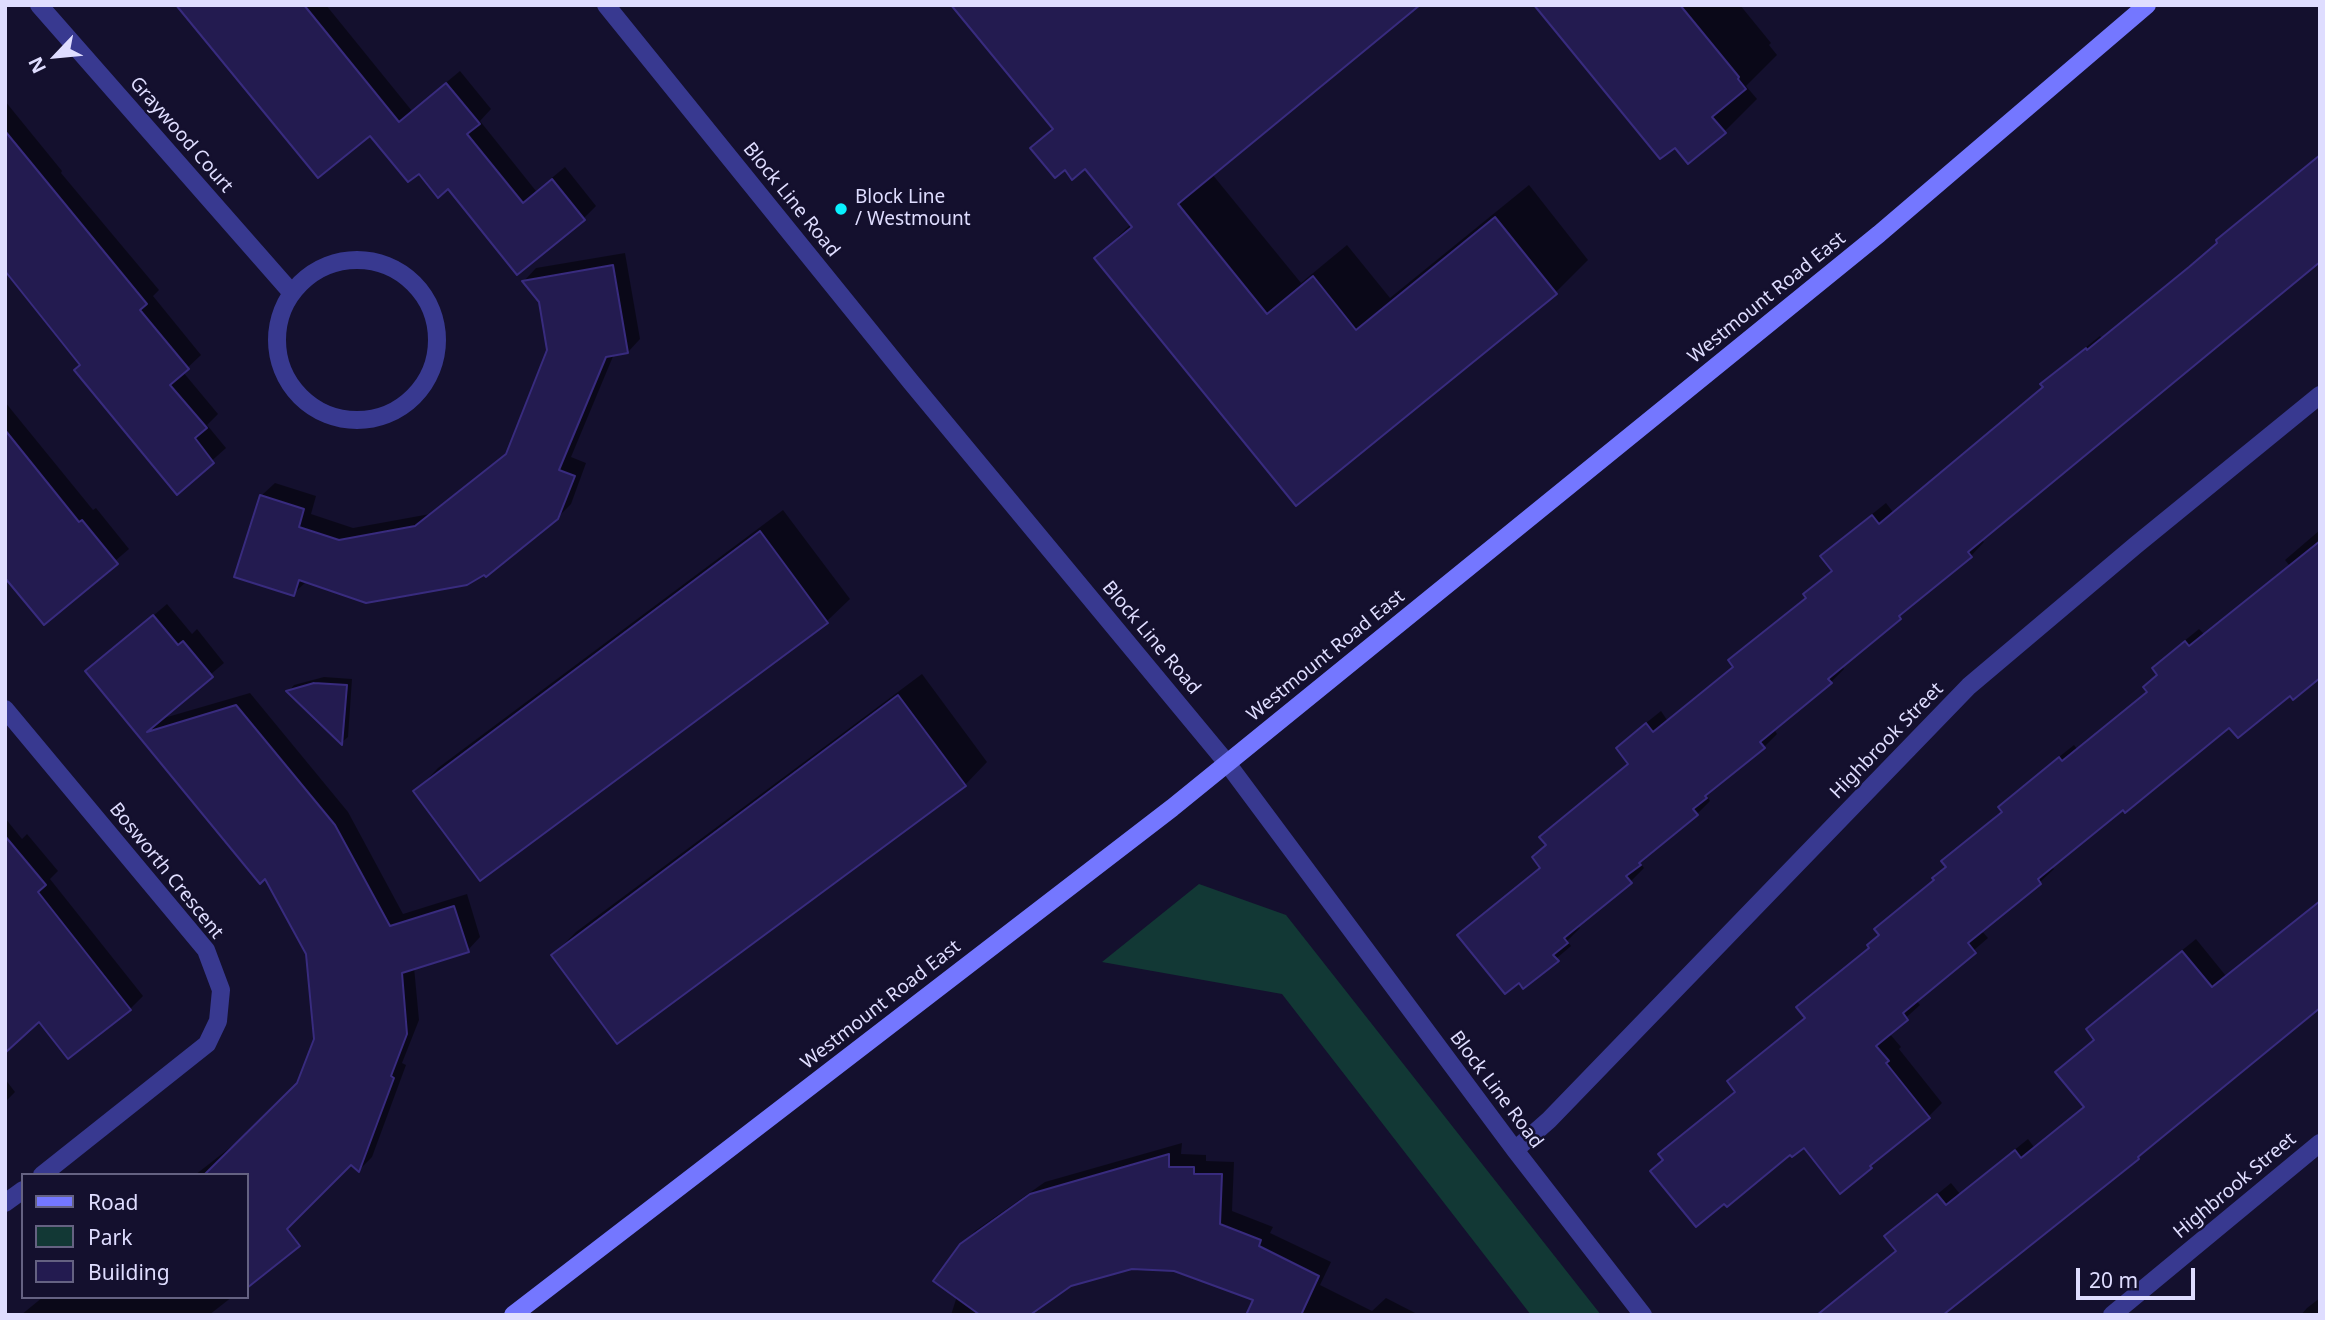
<!DOCTYPE html>
<style>
body{margin:0}
#map{position:relative;width:2325px;height:1320px;overflow:hidden;background:#14102e;font-family:"Noto Sans",sans-serif}
canvas{display:block}
.frame{position:absolute;inset:0;border:7px solid #dfddff;pointer-events:none}
.legend{position:absolute;left:21px;top:1173px;width:228px;height:126px;box-sizing:border-box;background:#14102e;border:2px solid #656282;margin:0;padding:9px 12px;list-style:none;font-size:21px;color:#dfddff}
.legend li{display:flex;align-items:center;gap:14px;height:35px}
.legend b{width:35px;border:2px solid #656282}
.north{position:absolute;left:21px;top:21px;width:70px;height:70px;-webkit-text-stroke:5px #14102e;paint-order:stroke;rotate:244deg;font-size:19px;font-weight:700;line-height:28px;text-align:center;color:#dfddff}
.north::after{content:'';display:block;margin:auto;width:24px;height:32px;background:#dfddff;clip-path:polygon(50% 0,100% 100%,50% 72%,0 100%)}
.scale{position:absolute;left:2076px;top:1268px;width:119px;height:32px;box-sizing:border-box;border:4px solid #dfddff;border-top:0;padding-left:9px;font-size:21px;line-height:24px;white-space:nowrap;color:#dfddff;-webkit-text-stroke:5px #14102e;paint-order:stroke}
</style>
<div id="map">
<canvas width="2325" height="1320"></canvas>
<div class="frame"></div>
<ul class="legend">
<li><b style="height:9px;background:#7477ff"></b>Road</li>
<li><b style="height:19px;background:#123835"></b>Park</li>
<li><b style="height:19px;background:#231b50"></b>Building</li>
</ul>
<div class="north">N</div>
<div class="scale">20 m</div>
</div>
<script>
const g = document.querySelector('canvas').getContext('2d');
g.lineJoin = 'round';
function fillPath(path, color) { g.fillStyle = color; g.fill(path, 'evenodd'); }
const poly = rows => new Path2D(rows.map(r => 'M' + r).join(''));
function stroke(path, color, width, dash) { g.strokeStyle = color; g.lineWidth = width; g.lineCap = dash ? 'butt' : 'round'; g.setLineDash(dash || []); g.stroke(path); }
function drawText(font, color, halo, rows, align = 'center') {
  g.font = font + ' "Noto Sans",sans-serif'; g.lineWidth = 5; g.setLineDash([]); g.textBaseline = 'middle'; g.strokeStyle = halo; g.fillStyle = color; for (const [text, x, y, turn = 0] of rows) {
    g.save(); g.translate(x, y); g.rotate((+turn || 0) * Math.PI / 180); g.textAlign = isNaN(turn) ? turn : align; if (halo) g.strokeText(text, 0, 0); g.fillText(text, 0, 0); g.restore();
  }
}
fillPath(poly([
 [1199,884,1286,915,1601,1315,1531,1315,1282,994,1102,962]
]), '#123835');
fillPath(poly([
 [179,5,326,5,412,111,460,71,491,109,480,121,536,191,565,167,596,206,584,218,448,187,419,171,370,133],
 [1536,5,1740,5,1771,43,1769,45,1777,55,1746,86,1757,99,1724,132],
 [5,101,62,171,61,173,159,290,153,296,201,355,183,372,218,414,207,425,226,448,177,492,82,364,5,267],
 [1053,127,1212,174,1301,283,1347,245,1390,298,1529,185,1588,260,1556,292,1296,504,1096,258,1132,223,1086,166,1065,167,1032,148],
 [2320,155,2320,260,1981,539,1984,542,1971,556,1842,665,1844,669,1831,682,1774,729,1777,734,1764,747,1719,783,1707,796,1710,801,1697,814,1640,863,1644,868,1631,881,1577,924,1580,928,1567,941,1571,946,1523,987,1473,922,1542,867,1547,844,1541,837,1629,763,1631,735,1661,711,1667,720,1734,665,1730,660,1744,647,1807,596,1805,594,1833,569,1822,557,1836,543,1886,503,1893,512,2044,386,2043,384,2056,371,2100,336,2102,338,2205,254,2231,227],
 [625,253,640,339,628,352,614,354,571,457,586,463,571,504,557,518,307,581,293,594,236,576,262,495,275,483,316,496,311,514,353,528,430,514,509,451,549,351,541,301,524,281,536,268],
 [5,402,93,510,96,508,129,549,44,622,5,574],
 [783,510,850,599,827,621,481,878,416,791,438,768],
 [2320,530,2320,641,2229,725,2051,866,2054,869,2040,882,1981,930,1988,938,1916,1000,1920,1005,1889,1033,1901,1047,1899,1049,1942,1103,1929,1116,1884,1153,1871,1167,1804,1146,1664,1159,1660,1154,1674,1141,1736,1091,1729,1082,1806,1017,1798,1007,1870,947,1881,934,1876,929,1935,879,1947,866,1943,861,2003,810,2000,807,2014,793,2074,745,2077,749,2148,691,2145,687,2158,674,2154,668,2167,655,2199,629,2204,634,2289,565,2285,560],
 [167,604,192,634,197,629,224,663,157,720,250,693,348,812,403,914,467,894,480,937,468,950,414,967,419,1020,402,1063,406,1065,372,1157,359,1170,351,1162,247,1246,247,1175,195,1175,250,1132,298,1084,315,1039,308,953,266,876,87,672],
 [922,674,987,762,965,785,815,897,553,955,576,932],
 [324,677,352,679,348,737,342,742,289,691,294,685],
 [5,818,22,839,27,834,58,871,50,879,143,996,130,1009,68,1057,39,1020,5,1051],
 [2320,900,2320,1005,2138,1158,1941,1315,1817,1315,1897,1249,1886,1236,1951,1183,1960,1194,2028,1139,2034,1147,2085,1106,2057,1072,2096,1038,2088,1029,2101,1016,2196,939,2226,976],
 [5,1079,15,1092,5,1102],
 [1182,1143,1181,1154,1206,1155,1206,1161,1234,1162,1232,1211,1273,1227,1270,1233,1331,1262,1320,1285,1372,1311,1386,1298,1419,1315,1269,1315,1255,1299,1174,1269,1132,1267,1071,1285,1038,1307,1032,1315,951,1315,957,1296,962,1245,975,1231,1045,1182],
 [43,1297,232,1297,209,1315,21,1315],
 [2320,1298,2320,1315,2301,1315,2307,1308]
]), '#0007');
const building = poly([
 [176,5,304,5,399,122,446,83,480,124,467,134,523,203,552,179,585,220,517,275,448,189,438,198,419,174,408,182,370,136,318,178,176,5],
 [951,5,1420,5,1178,204,1267,314,1313,276,1356,330,1495,217,1557,294,1296,506,1094,258,1132,227,1085,169,1072,180,1065,170,1055,178,1030,148,1053,129,951,5],
 [1534,5,1680,5,1739,77,1738,79,1746,89,1712,117,1726,133,1688,164,1675,148,1660,159,1534,5],
 [5,131,147,304,140,310,189,369,170,385,207,428,195,438,214,463,177,495,74,370,80,365,5,271,5,131],
 [2320,155,2320,262,1968,552,1972,557,1899,616,1901,619,1828,679,1832,683,1760,742,1765,748,1705,796,1707,798,1693,809,1698,815,1639,863,1641,865,1626,876,1632,883,1564,938,1568,943,1553,955,1559,961,1523,989,1519,983,1505,994,1457,935,1540,868,1532,857,1546,845,1539,837,1628,764,1616,748,1646,723,1653,732,1733,667,1728,660,1806,598,1803,594,1832,571,1820,556,1872,515,1879,524,2043,387,2040,384,2086,348,2087,350,2189,267,2217,243,2216,240,2320,155],
 [613,265,628,353,606,357,559,470,575,476,558,519,486,577,484,575,467,585,366,603,299,580,294,596,234,577,260,495,304,509,299,527,339,540,415,526,506,454,547,350,539,302,522,281,613,265],
 [5,430,79,522,82,520,118,564,44,625,5,578,5,430],
 [760,531,828,623,480,881,413,791,760,531],
 [2320,541,2320,678,2293,700,2290,696,2238,738,2229,728,2125,813,2123,810,2038,879,2041,884,1968,943,1976,953,1903,1013,1908,1020,1876,1046,1889,1061,1886,1063,1930,1118,1870,1166,1872,1168,1840,1194,1804,1148,1792,1157,1790,1155,1727,1207,1724,1204,1696,1227,1650,1171,1663,1160,1658,1154,1735,1092,1727,1081,1805,1018,1796,1007,1869,948,1867,945,1879,935,1874,929,1934,880,1932,878,1946,867,1941,861,2002,812,1998,807,2059,757,2062,761,2147,692,2143,687,2157,675,2152,668,2185,641,2189,646,2320,541],
 [153,615,178,645,183,641,213,677,147,732,236,705,335,825,390,926,454,906,469,952,402,973,407,1034,391,1076,394,1078,359,1172,351,1165,287,1229,300,1246,247,1288,247,1175,204,1175,297,1083,314,1039,306,954,265,879,260,884,85,671,153,615],
 [314,683,347,685,342,745,286,691,314,683],
 [898,695,966,786,617,1044,551,955,898,695],
 [5,836,46,885,38,892,131,1010,68,1059,39,1022,5,1053,5,836],
 [2320,901,2320,1008,2138,1157,2139,1159,1943,1315,1817,1315,1896,1251,1884,1236,1937,1194,1946,1205,2015,1150,2021,1158,2084,1107,2055,1072,2094,1040,2086,1029,2182,951,2212,987,2320,901],
 [1169,1154,1169,1167,1194,1167,1194,1174,1222,1174,1220,1224,1261,1240,1259,1246,1319,1276,1301,1315,1246,1315,1253,1300,1174,1271,1132,1269,1071,1286,1030,1315,980,1315,933,1281,960,1244,1030,1194,1169,1154]
]);
fillPath(building, '#231b50');
stroke(building, '#382b7e', 2);
stroke(poly([
 [39,5,291,292],
 '277 340a80 80 0 1 1 160 0a80 80 0 1 1-160 0Z',
 [5,709,206,950,221,990,218,1021,207,1044,42,1175],
 [1227,763,1515,1150,1643,1315],
 [1515,1150,1549,1120,1969,686,2136,545,2320,395],
 [5,1203,23,1190],
 [2112,1315,2320,1143]
]), '#383990', 18);
stroke(poly([
 [606,5,911,382,1227,763]
]), '#383990', 18);
stroke(poly([
 [513,1315,1172,808,1879,234,2147,5]
]), '#7477ff', 18);
for (const [x, y, r, color] of [
 [841,209,7,"#09f1ff"]
]) { const dot = new Path2D(); dot.arc(x, y, r, 0, 2 * Math.PI); g.fillStyle = color; g.fill(dot); stroke(dot, '#14102e', 2.5); }
drawText('19px', '#dfddff', '#14102e', [
 ["Graywood Court",181,135,49],
 ["Block Line Road",791,200,51],
 ["Westmount Road East",1767,298,-39],
 ["Block Line Road",1151,638,50],
 ["Westmount Road East",1326,656,-39],
 ["Highbrook Street",1887,741,-46],
 ["Bosworth Crescent",166,871,51],
 ["Westmount Road East",881,1005,-38],
 ["Block Line Road",1496,1090,53],
 ["Highbrook Street",2235,1186,-40]
]);
drawText('19px', '#dfddff', '#14102e', [
 ["Block Line",855,198],
 ["/ Westmount",855,220]
], 'left');
</script>
